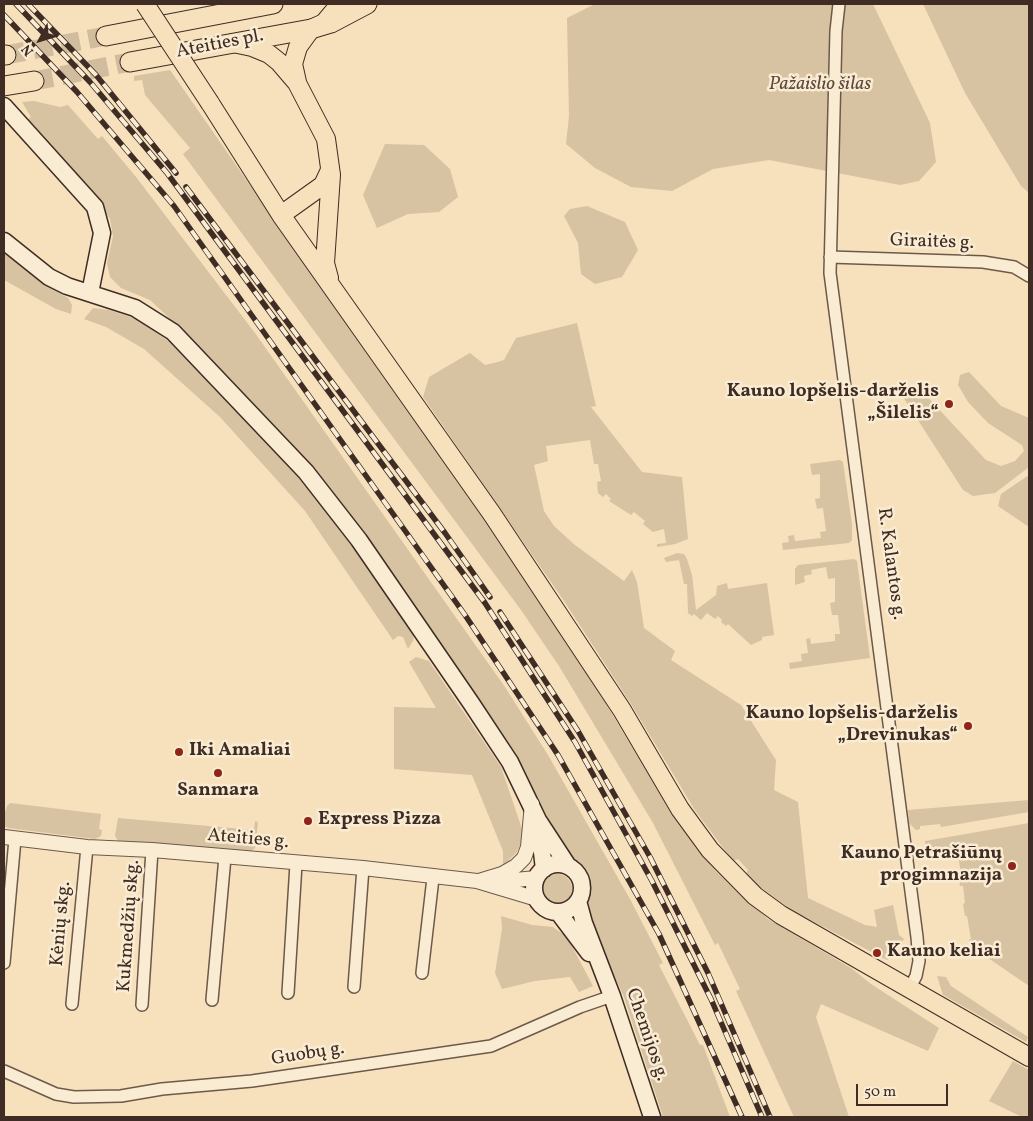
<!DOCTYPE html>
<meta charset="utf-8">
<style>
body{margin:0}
#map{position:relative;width:1033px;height:1121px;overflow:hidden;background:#f6e1bc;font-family:Vollkorn,serif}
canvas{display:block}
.frame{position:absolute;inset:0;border:5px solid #3f2c24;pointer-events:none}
.north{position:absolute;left:15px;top:15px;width:50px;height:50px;-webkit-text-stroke:4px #f9ecd3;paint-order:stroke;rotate:231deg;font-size:14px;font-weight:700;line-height:20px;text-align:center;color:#3f2c24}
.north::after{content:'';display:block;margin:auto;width:18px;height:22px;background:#3f2c24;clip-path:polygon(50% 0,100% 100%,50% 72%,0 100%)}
.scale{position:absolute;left:856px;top:1084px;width:92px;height:22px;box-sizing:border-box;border:2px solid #3f2c24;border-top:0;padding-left:6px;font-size:15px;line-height:18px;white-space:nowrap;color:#3f2c24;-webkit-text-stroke:4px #f9ecd3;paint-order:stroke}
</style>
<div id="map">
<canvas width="1033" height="1121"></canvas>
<div class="frame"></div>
<div class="north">N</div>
<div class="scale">50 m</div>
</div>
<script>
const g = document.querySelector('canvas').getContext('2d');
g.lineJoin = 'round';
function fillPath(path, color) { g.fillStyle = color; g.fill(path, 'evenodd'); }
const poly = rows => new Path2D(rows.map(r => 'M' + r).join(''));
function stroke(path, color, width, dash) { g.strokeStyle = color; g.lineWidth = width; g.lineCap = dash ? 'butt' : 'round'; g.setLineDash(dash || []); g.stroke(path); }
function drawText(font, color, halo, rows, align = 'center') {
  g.font = font + ' Vollkorn,serif'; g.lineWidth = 5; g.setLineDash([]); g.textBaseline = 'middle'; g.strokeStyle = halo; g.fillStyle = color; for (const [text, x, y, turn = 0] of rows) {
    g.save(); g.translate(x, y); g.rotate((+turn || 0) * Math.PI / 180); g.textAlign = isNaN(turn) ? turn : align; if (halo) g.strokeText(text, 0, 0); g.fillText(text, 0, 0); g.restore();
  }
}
fillPath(poly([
 [595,4,873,4,930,123,936,162,919,181,900,185,769,160,713,169,672,191,631,187,595,168,566,144,569,116,567,18],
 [923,4,1029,4,1029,193,1021,186,965,93],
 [170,70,391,388,485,517,597,689,677,822,716,871,768,919,851,968,871,984,939,1028,928,1051,821,1004,816,1017,849,1117,794,1117,736,991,740,989,718,943,715,945,653,823,559,666,521,610,183,154,190,148,145,95,142,80,134,81,134,76],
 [34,101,60,107,68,105,98,139,102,136,136,177,255,333,505,687,548,755,630,899,663,963,659,965,700,1045,703,1045,730,1117,663,1117,624,997,587,915,587,902,591,889,586,871,566,852,514,753,343,506,314,472,166,315,150,300,121,288,110,277,107,263,113,236,110,219,89,187,28,119,31,117,22,102],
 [385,144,424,145,450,169,458,197,439,212,408,214,377,228,363,195],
 [587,206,625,222,638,250,622,277,595,284,581,274,578,243,564,216,570,209],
 [4,253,50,288,68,298,72,305,71,314,56,309,4,280],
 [93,308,109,310,136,319,171,343,309,489,336,522,414,635,413,641,408,649,403,637,398,636,393,640,305,511,220,417,144,349,106,327,84,319],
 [577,323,596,406,591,407,642,472,682,477,688,539,675,544,657,547,657,544,666,543,664,529,653,532,643,524,645,521,634,512,631,515,609,501,611,499,606,494,603,497,598,493,597,482,601,481,598,464,594,464,590,440,546,446,548,461,534,465,544,511,554,526,575,545,624,581,632,570,637,582,644,628,675,651,671,660,741,705,776,760,774,790,798,802,808,898,865,925,877,927,874,910,893,905,899,935,904,939,887,960,793,911,745,876,748,870,738,859,733,861,696,812,631,704,564,601,423,397,429,377,463,357,470,353,485,365,494,363,504,360,516,338],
 [969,372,1001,406,1029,418,1029,467,995,493,973,496,963,490,901,394,915,388,922,391,986,460,1001,466,1015,461,1024,451,1022,445,988,423,968,402,958,385,960,375],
 [840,460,843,462,852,524,852,540,849,543,783,550,782,543,789,542,788,536,794,535,795,541,821,538,820,532,826,531,823,508,817,509,815,499,820,498,820,474,812,475,810,464],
 [1029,475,1029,527,998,506,1001,494],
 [677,553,684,554,687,559,692,575,696,610,716,595,717,586,727,583,728,589,767,583,774,635,762,637,762,640,751,645,728,624,726,626,721,622,722,620,718,616,715,619,707,613,701,620,694,614,692,616,688,613,687,584,684,584,679,560,666,562,664,558],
 [854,559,857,561,870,658,790,669,789,663,802,661,801,654,808,653,806,639,810,638,811,644,835,641,835,634,840,634,838,615,832,615,830,603,835,602,835,578,828,579,826,567,811,570,812,574,804,576,805,582,795,585,795,569,798,565],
 [416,657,429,661,501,767,522,829,522,842,516,853,503,866,503,851,472,775,394,769,394,707,436,708,409,662],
 [1029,800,1029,812,941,827,940,824,920,826,920,829,916,830,909,823,908,810],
 [10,803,101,814,99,829,102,830,101,836,95,839,8,828,4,826,4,815,7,806],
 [118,818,254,830,255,821,258,822,255,848,250,852,119,842,115,836],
 [1029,823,1029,986,972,947,970,943,969,940,971,939,967,916,965,916,963,904,965,903,963,886,960,886,958,874,961,873,958,856,955,857,954,850,927,856,925,841],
 '542 889a15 15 0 1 1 30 0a15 15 0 1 1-30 0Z',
 [501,916,532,925,553,927,567,937,593,986,579,992,570,977,535,981,502,989,495,973,502,929],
 [937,976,946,977,951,986,1028,1037,1026,1042,943,995],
 [1013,1061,1029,1070,1029,1117,1022,1117,989,1101]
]), '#d7c2a2');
stroke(poly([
 [6,55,106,36],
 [34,81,130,62]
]), '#d1bd9e', 19, [19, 9]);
const minor = poly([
 [839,4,836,31,830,273,917,937,919,961,916,976,909,989],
 [830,257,983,262,1014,267,1029,276],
 [4,963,15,839],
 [422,973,433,878],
 [354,987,363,868],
 [288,993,296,864],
 [212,1000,225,857],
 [72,1004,87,847],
 [142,1005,152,850],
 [4,1071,56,1094,74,1097,121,1096,162,1089,252,1081,491,1046,580,1007,612,996]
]);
const tertiary = poly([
 [4,837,87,847,152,850,363,868,477,881,537,899],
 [479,881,502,874,516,866,524,858,528,847,532,804],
 [495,882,536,878]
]);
const secondary = poly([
 [4,106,95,207,102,233,90,293],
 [4,241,49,277,67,286,135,308,173,332,306,472,359,540,471,703,510,762,538,820,568,866],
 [539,827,544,869],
 '534 888a24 24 0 1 1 48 0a24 24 0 1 1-48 0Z',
 [578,901,584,923,612,996,652,1117],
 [558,912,589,953]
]);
const primary = poly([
 [233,43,252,47,269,54,279,62,297,83,326,139,331,175,325,263,329,278],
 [297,82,293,64,298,47,311,29,324,23,340,4],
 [210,103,281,215,492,514,622,710,680,809,710,850,755,896,781,915,1029,1057],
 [281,215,323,185,330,170]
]);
const trunk = poly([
 [106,36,273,4],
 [4,55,6,55],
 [130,62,311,29,331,23,367,4],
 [4,86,34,81]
]);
stroke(minor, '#6d594a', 14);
stroke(tertiary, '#6d594a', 16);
stroke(secondary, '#3f2c24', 19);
stroke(primary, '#3f2c24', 20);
stroke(trunk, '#3f2c24', 21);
stroke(minor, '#f9ecd3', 11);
stroke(tertiary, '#f9ecd3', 14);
stroke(secondary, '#f9ecd3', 16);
stroke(primary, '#f6e1bc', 18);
stroke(trunk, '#f6e1bc', 19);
const rail = poly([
 [16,4,90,82,167,173,485,603,575,742,652,881,711,999,762,1117],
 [28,4,96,75,176,173],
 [4,15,77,92,174,206,465,615,558,755,659,934,742,1117],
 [186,187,445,533,490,597],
 [500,612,578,731,650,857,708,973,770,1117]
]);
stroke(rail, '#3f2c24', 5.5);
stroke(rail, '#f9ecd3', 4, [11]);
const primaryBridge = poly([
 [145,4,210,103]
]);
stroke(primaryBridge, '#3f2c24', 20, []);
stroke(primaryBridge, '#f6e1bc', 18);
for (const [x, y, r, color] of [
 [949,404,5,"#8f2418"],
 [968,726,5,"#8f2418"],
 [179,752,5,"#8f2418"],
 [218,773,5,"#8f2418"],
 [308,821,5,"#8f2418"],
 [1012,866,5,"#8f2418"],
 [877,953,5,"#8f2418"]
]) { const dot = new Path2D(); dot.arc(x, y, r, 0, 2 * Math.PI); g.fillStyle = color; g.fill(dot); stroke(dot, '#f9ecd3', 2); }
drawText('19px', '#3f2c24', '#f9ecd3', [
 ["Ateities pl.",220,45,-11],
 ["Giraitės g.",932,243,2],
 ["R. Kalantos g.",890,564,82],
 ["Ateities g.",248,840,5],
 ["Kėnių skg.",62,924,-85],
 ["Kukmedžių skg.",130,926,-86],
 ["Chemijos g.",646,1035,71],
 ["Guobų g.",308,1055,-9]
]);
drawText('italic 19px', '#5d4a3d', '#f9ecd3', [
 ["Pažaislio šilas",820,86]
]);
drawText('bold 19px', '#3f2c24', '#f9ecd3', [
 ["Kauno lopšelis-darželis",939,393],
 ["„Šilelis“",939,415],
 ["Kauno lopšelis-darželis",958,715],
 ["„Drevinukas“",958,737],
 ["Iki Amaliai",189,752,"left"],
 ["Sanmara",218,792,"center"],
 ["Express Pizza",318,821,"left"],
 ["Kauno Petrašiūnų",1002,855],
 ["progimnazija",1002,877],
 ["Kauno keliai",887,953,"left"]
], 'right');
</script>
